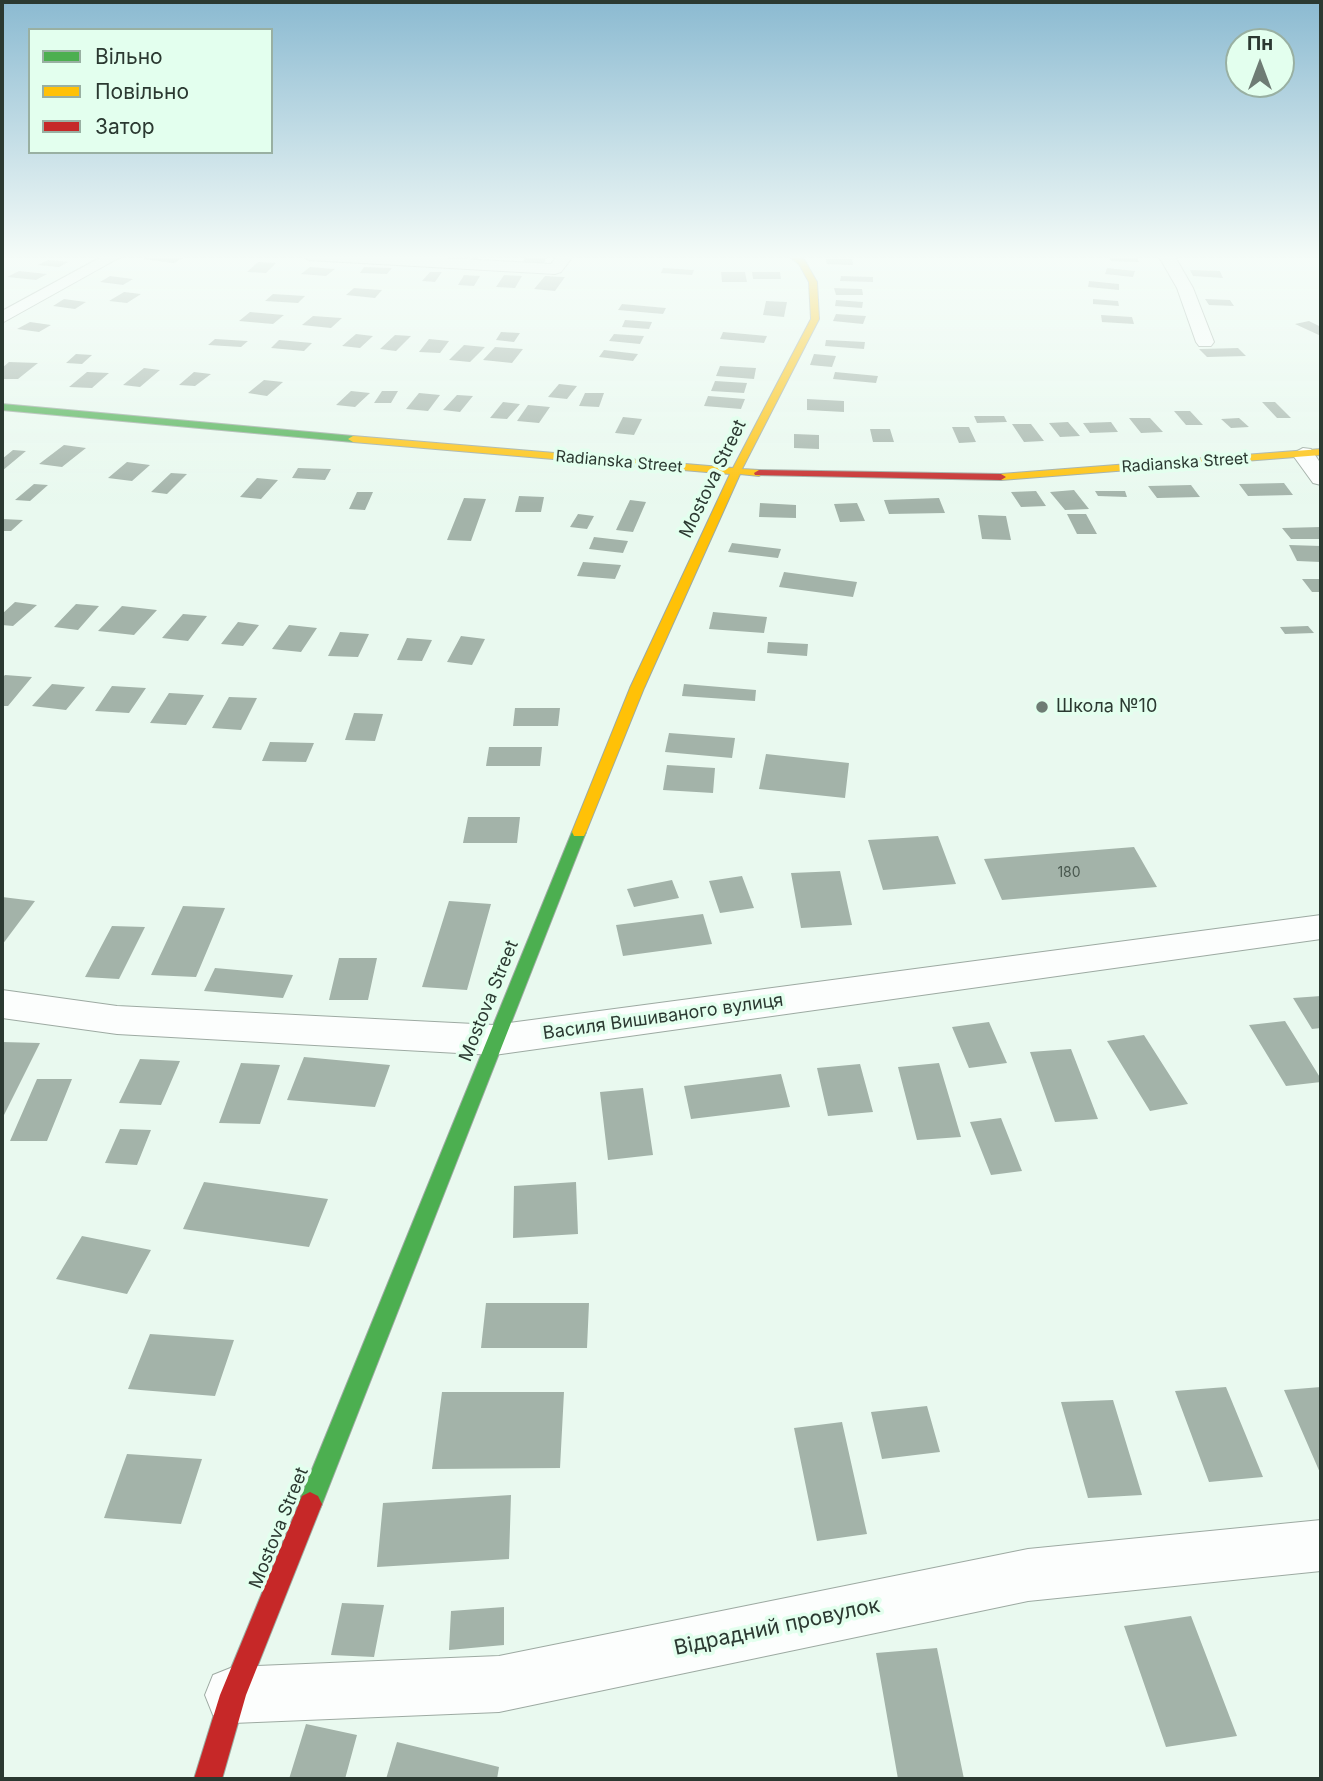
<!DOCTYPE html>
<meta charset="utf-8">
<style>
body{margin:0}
#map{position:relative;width:1323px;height:1781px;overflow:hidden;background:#e9f9ef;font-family:Inter,sans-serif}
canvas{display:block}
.frame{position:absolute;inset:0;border:4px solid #2b3931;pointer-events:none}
.legend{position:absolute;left:28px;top:28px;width:245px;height:126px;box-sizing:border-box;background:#e3ffee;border:2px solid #99b0a2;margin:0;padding:9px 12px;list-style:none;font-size:21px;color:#2b3931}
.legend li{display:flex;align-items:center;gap:14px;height:35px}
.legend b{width:35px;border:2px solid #99b0a2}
.north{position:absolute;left:1225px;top:28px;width:70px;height:70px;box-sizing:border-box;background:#e3ffee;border:2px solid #99b0a2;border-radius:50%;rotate:0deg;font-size:19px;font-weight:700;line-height:28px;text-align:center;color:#2b3931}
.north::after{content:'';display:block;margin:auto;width:24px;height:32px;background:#6e7c74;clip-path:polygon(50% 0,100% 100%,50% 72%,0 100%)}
</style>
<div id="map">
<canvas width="1323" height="1781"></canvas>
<div class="frame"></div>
<ul class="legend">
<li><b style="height:9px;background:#4caf50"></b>Вільно</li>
<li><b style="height:9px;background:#ffc107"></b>Повільно</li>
<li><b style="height:9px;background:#c62828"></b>Затор</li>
</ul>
<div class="north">Пн</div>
</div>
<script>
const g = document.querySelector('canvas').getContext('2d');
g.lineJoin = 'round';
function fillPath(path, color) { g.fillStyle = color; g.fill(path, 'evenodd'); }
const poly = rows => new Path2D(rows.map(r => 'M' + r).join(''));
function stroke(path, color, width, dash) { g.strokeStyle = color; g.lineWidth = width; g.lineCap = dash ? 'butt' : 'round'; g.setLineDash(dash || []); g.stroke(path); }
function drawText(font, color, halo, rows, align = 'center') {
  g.font = font + ' Inter,sans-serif'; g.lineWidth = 7; g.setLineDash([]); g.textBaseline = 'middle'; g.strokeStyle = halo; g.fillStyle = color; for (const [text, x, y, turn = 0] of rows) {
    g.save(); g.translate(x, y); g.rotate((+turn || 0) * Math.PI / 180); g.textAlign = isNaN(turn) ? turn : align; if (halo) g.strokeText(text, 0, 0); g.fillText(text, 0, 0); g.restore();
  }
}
fillPath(poly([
 [152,255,163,255,184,257,174,263,144,259],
 [527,255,548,255,544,263,523,262],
 [1109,255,1135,255,1139,262,1111,261],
 [826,259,852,259,853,265,827,264],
 [48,260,68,262,59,267,38,265],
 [258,262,276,263,266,273,247,272],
 [310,267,335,269,326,276,301,274],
 [364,267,392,268,387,274,360,273],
 [663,268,694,270,692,275,661,273],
 [1107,268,1135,271,1133,277,1105,274],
 [1190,270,1220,271,1223,278,1193,276],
 [19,271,47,274,36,280,7,277],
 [430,272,442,272,435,282,422,281],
 [721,272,745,272,747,282,722,282],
 [752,272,780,272,781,279,753,279],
 [464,275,480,276,474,286,458,285],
 [504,275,522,276,515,288,496,287],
 [110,276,133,279,123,285,100,282],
 [545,276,565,277,555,291,534,289],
 [841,276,873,277,873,282,840,281],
 [1089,281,1119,284,1119,290,1088,287],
 [354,288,382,290,375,298,346,295],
 [834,288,862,289,863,295,836,295],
 [124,292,141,294,127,303,109,301],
 [273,294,305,296,298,303,265,301],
 [64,299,86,302,75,309,53,306],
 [1093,299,1118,301,1119,306,1093,304],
 [1205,299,1230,300,1234,306,1209,305],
 [836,300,863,302,862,308,835,306],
 [766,301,787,302,784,317,763,315],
 [622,304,666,308,663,314,618,310],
 [250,312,284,315,273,324,239,321],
 [836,314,866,316,863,324,833,321],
 [1101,315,1132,317,1134,324,1102,322],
 [313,316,342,318,331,328,302,325],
 [625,320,652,322,649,329,622,327],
 [1309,321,1321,327,1321,336,1295,324],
 [30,322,51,325,39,332,17,329],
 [501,332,520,333,514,342,496,340],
 [723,332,767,336,764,343,720,339],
 [356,334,373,336,360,348,342,346],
 [614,334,644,336,640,344,609,341],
 [395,335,411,336,396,351,380,349],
 [215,339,248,341,241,347,208,345],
 [429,339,449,341,440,353,419,352],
 [279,340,312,343,304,351,271,348],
 [826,340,865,342,864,349,825,346],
 [464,345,485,347,470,362,449,360],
 [495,347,523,349,512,363,483,360],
 [1238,348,1246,356,1207,357,1199,349],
 [604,350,638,354,633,361,599,357],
 [76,354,92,355,82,364,66,363],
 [814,354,836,356,832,367,810,365],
 [9,362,38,363,18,379,2,379,2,368],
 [720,366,756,368,754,379,716,376],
 [144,368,160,370,140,387,123,385],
 [87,372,109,373,92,388,69,387],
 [194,372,211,374,195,386,179,385],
 [835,372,878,376,876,383,833,379],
 [264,380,283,382,267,396,248,393],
 [715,381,747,383,744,393,711,391],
 [559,384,577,386,567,399,548,397],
 [351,391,370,393,355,407,336,405],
 [382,391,398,391,391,403,374,403],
 [419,393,440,395,428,411,406,409],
 [585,393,604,393,599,407,579,406],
 [457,395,473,396,460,412,443,410],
 [708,396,745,399,741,409,704,406],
 [807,399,844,401,844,412,807,410],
 [503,402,520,404,507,419,490,418],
 [1262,402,1275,402,1291,418,1277,418],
 [528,405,550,407,539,423,517,421],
 [1174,411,1190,411,1203,425,1186,425],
 [974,416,1004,416,1007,422,977,423],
 [623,417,642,419,634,435,615,433],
 [1129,418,1150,418,1163,432,1141,433],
 [1239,418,1249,427,1231,428,1221,419],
 [1068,422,1080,436,1060,437,1049,423],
 [1111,422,1118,432,1090,433,1083,423],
 [1012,424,1031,424,1044,441,1024,442],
 [952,427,969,427,976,442,959,443],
 [870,429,890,429,894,442,873,442],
 [794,434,819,435,819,449,794,448],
 [64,445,86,448,62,467,39,464],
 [13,450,26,451,2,471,2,459],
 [127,462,150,465,132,481,108,478],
 [298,468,331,469,325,480,292,478],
 [171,473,187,474,167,494,151,492],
 [257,478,278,480,261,499,240,497],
 [1284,483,1293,495,1248,496,1239,484],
 [34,484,48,485,30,501,15,500],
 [1191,485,1200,497,1157,498,1148,486],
 [1074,490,1089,509,1065,510,1050,492],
 [1036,491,1046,506,1021,507,1011,492],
 [1095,491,1125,491,1127,497,1098,496],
 [357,492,373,492,365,510,349,509],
 [519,496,544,497,541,512,515,512],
 [464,498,486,499,471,541,447,540],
 [939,498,945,513,889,514,884,500],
 [630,500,646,502,633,532,616,530],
 [760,503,796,505,796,518,759,517],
 [857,503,865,521,840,522,834,504],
 [578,514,594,516,587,529,570,527],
 [1067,514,1086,514,1097,534,1077,534],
 [978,515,1006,516,1011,540,982,539],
 [2,519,23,520,11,531,2,531],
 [1321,527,1321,539,1291,539,1282,528],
 [594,537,628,541,623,553,589,549],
 [732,543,781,549,778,558,728,552],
 [1289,545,1321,546,1321,562,1297,561],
 [583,562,621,565,615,579,577,576],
 [784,572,857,582,853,597,779,587],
 [1302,579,1321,579,1321,592,1312,592],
 [15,602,37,605,13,626,2,625,2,614],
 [76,604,99,606,78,630,54,627],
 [122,606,157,610,134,635,98,631],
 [713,612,767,617,764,633,709,629],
 [183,614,207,616,188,641,162,638],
 [238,622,259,625,243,646,221,644],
 [289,625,317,628,301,652,272,649],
 [1308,626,1314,633,1285,634,1280,627],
 [340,632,369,634,358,657,328,656],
 [461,636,485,639,472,665,447,662],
 [407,638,432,640,422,661,397,660],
 [768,642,808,644,807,656,767,653],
 [5,675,32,677,8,706,2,706,2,678],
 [52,684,85,687,66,710,32,706],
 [684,684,756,690,755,701,682,696],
 [112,686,146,688,129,713,95,711],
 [169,693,204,695,186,725,150,723],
 [229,697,257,698,241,730,212,728],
 [515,708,560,708,558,726,513,726],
 [354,713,383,714,375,741,345,740],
 [669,733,735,738,732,758,665,752],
 [270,742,314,743,306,762,262,761],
 [489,747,542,747,540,766,486,766],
 [766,754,849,763,845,798,759,789],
 [667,765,715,768,713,793,663,790],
 [468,817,520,817,517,843,463,843],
 [938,836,956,884,883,890,868,840],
 [1134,847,1157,887,1002,900,984,859],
 [840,871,852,925,801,928,791,873],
 [742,876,754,908,720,913,709,881],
 [672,880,679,898,634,907,627,889],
 [2,897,35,901,2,945],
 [449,901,491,904,467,990,422,987],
 [183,906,225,908,196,977,151,975],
 [703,914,712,944,623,956,616,925],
 [112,926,145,927,119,979,85,977],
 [339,958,377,958,368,1000,329,1000],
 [215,968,293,975,283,998,204,991],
 [1321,996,1321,1028,1312,1029,1293,998],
 [1285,1021,1321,1079,1321,1082,1286,1086,1249,1025],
 [989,1022,1007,1063,969,1068,952,1027],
 [1144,1035,1188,1104,1150,1111,1107,1041],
 [2,1042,40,1043,2,1119],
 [1071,1049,1098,1119,1055,1122,1030,1052],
 [304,1057,390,1065,375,1107,287,1100],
 [140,1059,180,1061,161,1105,119,1103],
 [241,1063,280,1065,260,1124,219,1123],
 [939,1063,961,1137,917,1140,898,1067],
 [860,1064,873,1112,828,1116,817,1068],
 [781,1074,790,1107,691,1119,684,1086],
 [37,1079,72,1079,47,1141,10,1141],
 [643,1088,653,1155,608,1160,600,1092],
 [1001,1118,1022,1171,991,1175,970,1122],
 [120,1129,151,1130,137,1165,105,1163],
 [204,1182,328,1199,309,1247,183,1229],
 [576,1182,578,1234,513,1238,514,1186],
 [82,1236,151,1250,127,1294,56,1279],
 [486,1303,589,1303,587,1348,481,1348],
 [150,1334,234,1340,215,1396,128,1389],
 [1226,1387,1263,1477,1209,1482,1175,1391],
 [1321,1387,1321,1475,1284,1390],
 [442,1392,564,1392,560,1468,432,1469],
 [1113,1400,1142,1495,1088,1498,1061,1402],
 [927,1406,940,1452,882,1459,871,1412],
 [842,1422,867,1534,817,1541,794,1428],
 [127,1454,202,1459,181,1524,104,1518],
 [511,1495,509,1559,377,1567,383,1503],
 [342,1603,384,1605,374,1657,331,1655],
 [504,1607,504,1645,449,1650,451,1611],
 [1191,1616,1237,1736,1166,1747,1124,1626],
 [937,1648,964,1779,898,1779,876,1653],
 [306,1724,357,1735,345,1779,289,1779],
 [397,1742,499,1767,497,1779,386,1779]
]), '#a3b3a9');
const street = poly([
 [105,255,124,255,2,323,2,311,105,255],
 [301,255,388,255,551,264,558,255,574,255,561,272,555,274,309,260,301,255],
 [1158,255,1174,255,1193,288,1214,342,1211,346,1199,346,1196,342,1177,288,1158,255],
 [1303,448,1311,449,1321,464,1321,485,1313,483,1292,454,1303,448],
 [1321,915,1321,939,494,1055,117,1034,2,1018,2,990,117,1006,494,1025,1321,915],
 [1321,1520,1321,1571,1028,1601,499,1712,233,1723,213,1715,205,1695,213,1675,233,1667,499,1656,1028,1549,1321,1520]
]);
const fast = poly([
 [2,404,353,436,358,439,353,442,2,410,2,404],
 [579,827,586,832,322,1504,318,1512,310,1516,302,1512,298,1504,572,832,579,827]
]);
const slow = poly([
 [788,255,796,255,805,261,817,282,819,319,742,469,759,470,764,473,759,476,740,474,644,688,586,832,584,836,574,836,572,832,630,688,730,474,353,442,348,439,353,436,733,468,811,319,809,282,799,264,788,255],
 [1321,449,1321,455,1001,480,996,477,1001,474,1321,449]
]);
const jam = poly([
 [759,470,1001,474,1006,477,1001,480,755,475,754,473,759,470],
 [310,1492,318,1496,322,1504,246,1695,222,1779,194,1779,220,1695,302,1496,310,1492]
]);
stroke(street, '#9daaa2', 2);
stroke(fast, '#9daaa2', 2);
stroke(slow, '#9daaa2', 2);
stroke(jam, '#9daaa2', 2);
fillPath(street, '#fcfefd');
fillPath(fast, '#4caf50');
fillPath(slow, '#ffc107');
fillPath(jam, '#c62828');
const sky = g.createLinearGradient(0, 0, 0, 504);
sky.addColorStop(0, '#8bbad1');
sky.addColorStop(0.51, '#f5fcf8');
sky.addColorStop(1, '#f5fcf800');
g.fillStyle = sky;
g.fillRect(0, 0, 1323, 504);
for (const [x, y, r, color] of [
 [1042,707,7,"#6e7c74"]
]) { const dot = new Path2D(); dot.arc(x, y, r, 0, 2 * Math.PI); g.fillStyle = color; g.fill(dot); stroke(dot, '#e3ffee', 2.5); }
drawText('14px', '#49584f', null, [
 ["180",1069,873]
]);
drawText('16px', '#2b3931', '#e3ffee', [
 ["Radianska Street",619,462,5],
 ["Radianska Street",1185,463,-4]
]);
drawText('18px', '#2b3931', '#e3ffee', [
 ["Mostova Street",713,479,-64],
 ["Mostova Street",489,1001,-68],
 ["Василя Вишиваного вулиця",663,1017,-8],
 ["Mostova Street",279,1528,-68]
]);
drawText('18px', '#2b3931', '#e3ffee', [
 ["Школа №10",1056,707]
], 'left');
drawText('21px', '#2b3931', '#e3ffee', [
 ["Відрадний провулок",777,1627,-12]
]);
</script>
